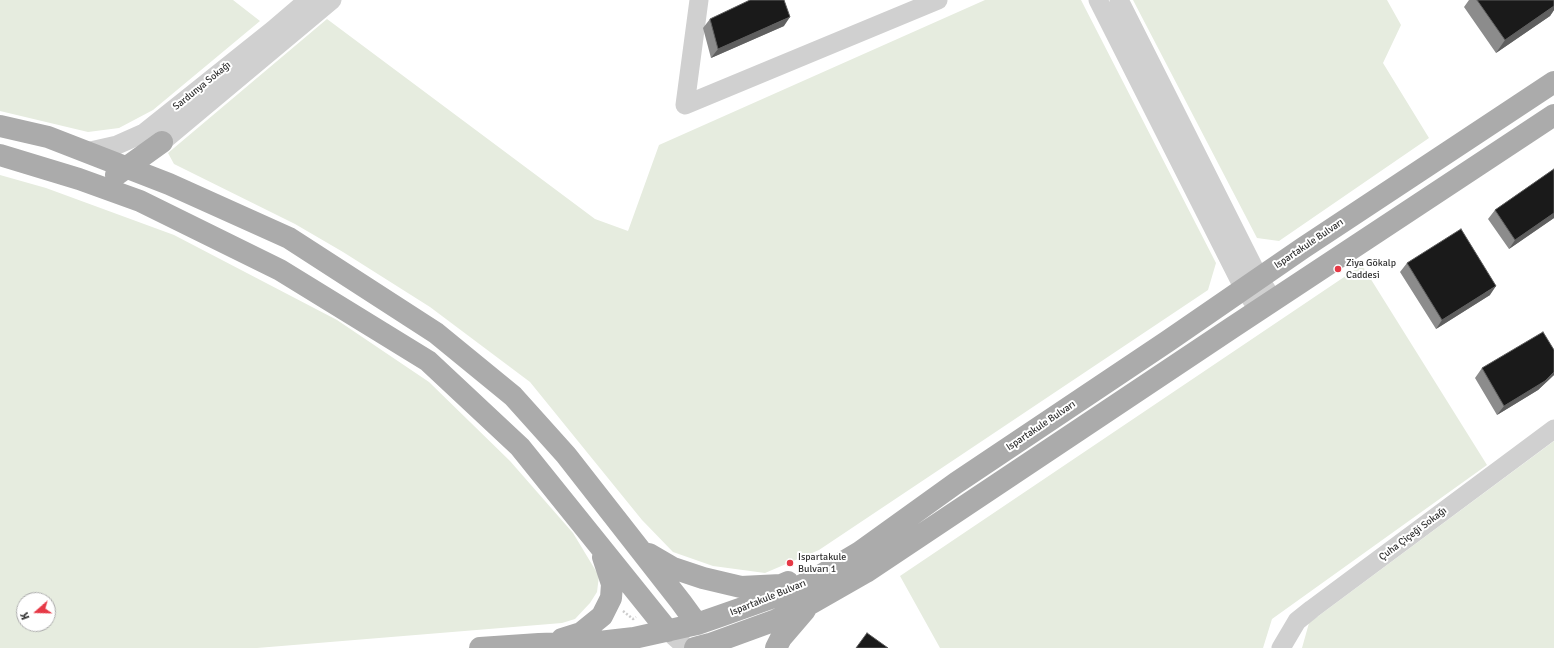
<!DOCTYPE html>
<meta charset="utf-8">
<style>
body{margin:0}
#map{position:relative;width:1554px;height:648px;overflow:hidden;background:#fff;font-family:Signika,sans-serif}
canvas{display:block}
.north{position:absolute;left:16px;top:592px;width:40px;height:40px;box-sizing:border-box;background:#fff;border:1px solid #adadad;border-radius:50%;rotate:250deg;font-size:11px;font-weight:700;line-height:16px;text-align:center;color:#333}
.north::after{content:'';display:block;margin:auto;width:14px;height:18px;background:#e63946;clip-path:polygon(50% 0,100% 100%,50% 72%,0 100%)}
</style>
<div id="map">
<canvas width="1554" height="648"></canvas>
<div class="north">K</div>
</div>
<script>
const g = document.querySelector('canvas').getContext('2d');
g.lineJoin = 'round';
function fillPath(path, color) { g.fillStyle = color; g.fill(path, 'evenodd'); }
const poly = rows => new Path2D(rows.map(r => 'M' + r).join(''));
function stroke(path, color, width, dash) { g.strokeStyle = color; g.lineWidth = width; g.lineCap = dash ? 'butt' : 'round'; g.setLineDash(dash || []); g.stroke(path); }
function drawText(font, color, halo, rows, align = 'center') {
  g.font = font + ' Signika,sans-serif'; g.lineWidth = 4; g.setLineDash([]); g.textBaseline = 'middle'; g.strokeStyle = halo; g.fillStyle = color; for (const [text, x, y, turn = 0] of rows) {
    g.save(); g.translate(x, y); g.rotate((+turn || 0) * Math.PI / 180); g.textAlign = isNaN(turn) ? turn : align; if (halo) g.strokeText(text, 0, 0); g.fillText(text, 0, 0); g.restore();
  }
}
fillPath(poly([
 [0,0,233,0,260,21,153,110,119,128,88,132,0,111],
 [985,0,1081,0,1216,263,1208,290,819,550,765,573,713,566,673,552,642,520,530,382,430,307,343,252,295,224,174,164,168,153,327,19,595,219,628,231,659,145],
 [1133,0,1387,0,1401,25,1383,63,1429,138,1279,241,1257,238],
 [0,175,46,188,174,235,337,320,429,382,510,461,573,533,599,576,597,592,590,603,575,619,562,623,257,648,0,648],
 [24,600,48,600,48,624,24,624],
 [1362,265,1487,465,1272,619,1263,648,940,648,900,576],
 [1554,441,1554,648,1302,648,1309,623]
]), '#e6ecdf');
stroke(poly([
 [623,611,633,619,636,617]
]), '#cdcdcd', 2.5, [2, 2]);
stroke(poly([
 [699,0,685,105,938,0],
 [1098,0,1244,289,1259,310],
 [1119,0,1259,278,1273,300],
 [162,142,332,0],
 [86,152,117,145,144,133,273,30,308,0],
 [668,631,687,648],
 [1281,648,1297,621,1312,609,1554,429]
]), '#d0d0d0', 19);
stroke(poly([
 [0,126,48,137,169,184,289,238,436,333,513,396,566,455,681,602,697,624],
 [0,155,79,179,140,201,280,270,428,361,520,447,668,631],
 [116,175,162,142],
 [649,554,673,568,703,578,741,587,781,585,788,582],
 [562,639,581,633,602,616,611,598,612,584,603,557],
 [480,648,539,644,599,642,634,638,697,624,720,616,788,592,818,577,860,552,956,483,1168,341,1303,248,1554,82],
 [695,648,710,644,776,620,810,604,866,572,1233,327,1554,115],
 [776,648,781,638,805,610]
]), '#ababab', 22);
fillPath(poly([
 [1469,0,1554,0,1554,10,1550,16,1496,53,1464,7],
 [710,19,784,26,711,58,703,28],
 [1554,169,1554,218,1509,249,1488,219,1495,210],
 [1407,263,1490,295,1436,329,1400,272],
 [1554,350,1554,375,1538,390,1497,415,1475,378,1482,368]
]), '#8c8c8c');
fillPath(poly([
 [1554,6,1554,10,1550,16,1496,53,1505,40],
 [790,17,784,26,711,58,718,49],
 [1554,213,1554,218,1509,249,1515,240],
 [1496,286,1490,295,1436,329,1442,320],
 [1554,372,1554,375,1538,390,1497,415,1504,406]
]), '#5f5f5f');
const building = poly([
 [750,0,784,0,790,17,718,49,710,19,750,0],
 [1477,0,1554,0,1554,6,1505,40,1477,0],
 [1554,169,1554,213,1515,240,1495,210,1554,169],
 [1461,229,1496,286,1442,320,1407,263,1461,229],
 [1543,332,1554,350,1554,372,1545,381,1504,406,1482,368,1543,332],
 [867,633,888,648,856,648,867,633]
]);
fillPath(building, '#1a1a1a');
stroke(building, '#5f5f5f', 1);
for (const [x, y, r, color] of [
 [1338,269,4,"#e63946"],
 [790,563,4,"#e63946"]
]) { const dot = new Path2D(); dot.arc(x, y, r, 0, 2 * Math.PI); g.fillStyle = color; g.fill(dot); stroke(dot, '#fff', 1.5); }
drawText('10px', '#333', '#fff', [
 ["Sardunya Sokağı",202,86,-39],
 ["Ispartakule Bulvarı",1309,244,-34],
 ["Ispartakule Bulvarı",1041,426,-34],
 ["Çuha Çiçeği Sokağı",1413,534,-37],
 ["Ispartakule Bulvarı",768,598,-22]
]);
drawText('10px', '#333', '#fff', [
 ["Ziya Gökalp",1346,263],
 ["Caddesi",1346,275],
 ["Ispartakule",798,557],
 ["Bulvarı 1",798,569]
], 'left');
</script>
